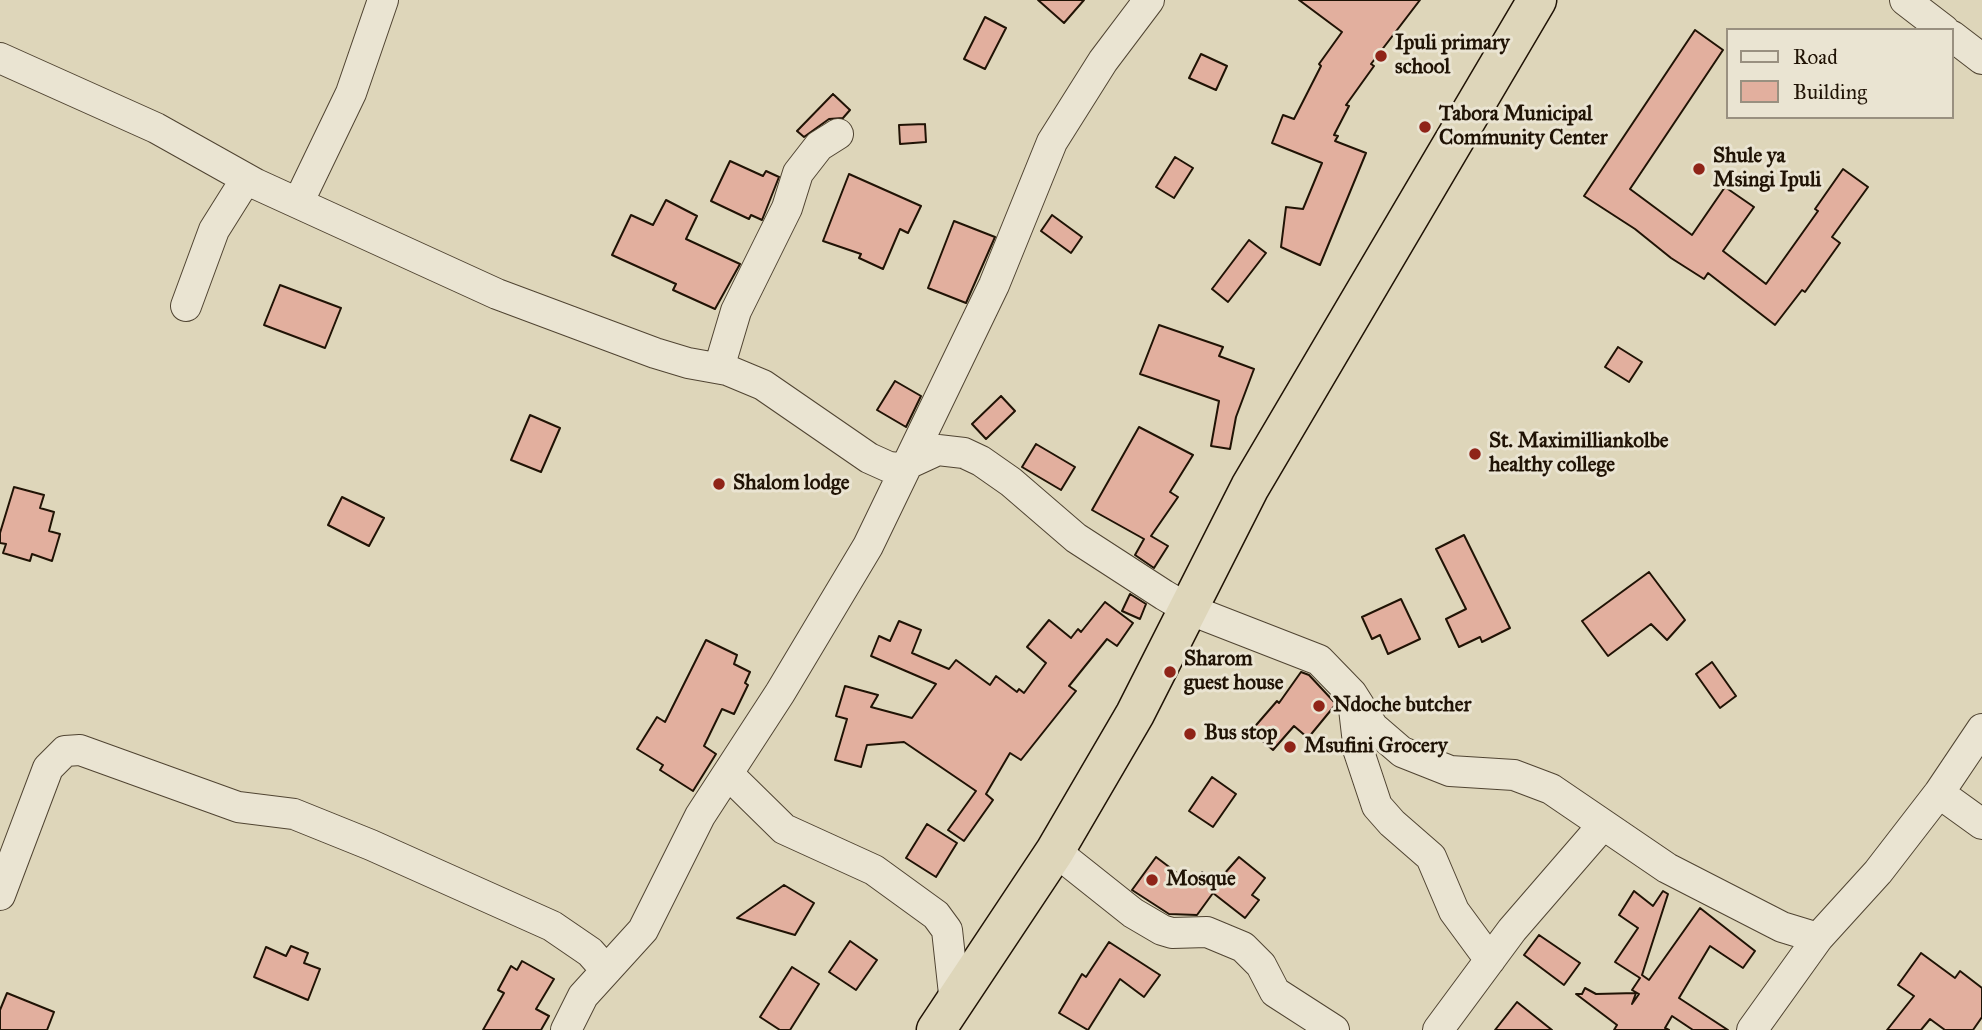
<!DOCTYPE html>
<style>
body{margin:0}
#map{position:relative;width:1982px;height:1030px;overflow:hidden;background:#ded6ba;font-family:"IM FELL Great Primer",serif}
canvas{display:block}
.legend{position:absolute;left:1726px;top:28px;width:228px;height:91px;box-sizing:border-box;background:#eae4d2;border:2px solid #999080;margin:0;padding:9px 12px;list-style:none;font-size:21px;color:#201305}
.legend li{display:flex;align-items:center;gap:14px;height:35px}
.legend b{width:35px;border:2px solid #999080}
</style>
<div id="map">
<canvas width="1982" height="1030"></canvas>
<ul class="legend">
<li><b style="height:9px;background:#eae4d2"></b>Road</li>
<li><b style="height:19px;background:#e2af9e"></b>Building</li>
</ul>
</div>
<script>
const g = document.querySelector('canvas').getContext('2d');
g.lineJoin = 'round';
function fillPath(path, color) { g.fillStyle = color; g.fill(path, 'evenodd'); }
const poly = rows => new Path2D(rows.map(r => 'M' + r).join(''));
function stroke(path, color, width, dash) { g.strokeStyle = color; g.lineWidth = width; g.lineCap = dash ? 'butt' : 'round'; g.setLineDash(dash || []); g.stroke(path); }
function drawText(font, color, halo, rows, align = 'center') {
  g.font = font + ' "IM FELL Great Primer",serif'; g.lineWidth = 6; g.setLineDash([]); g.textBaseline = 'middle'; g.strokeStyle = halo; g.fillStyle = color; for (const [text, x, y, turn = 0] of rows) {
    g.save(); g.translate(x, y); g.rotate((+turn || 0) * Math.PI / 180); g.textAlign = isNaN(turn) ? turn : align; if (halo) g.strokeText(text, 0, 0); g.fillText(text, 0, 0); g.restore();
  }
}
const building = poly([
 [1038,0,1084,0,1064,23,1038,0],
 [1299,0,1420,0,1371,64,1374,66,1346,105,1349,106,1334,135,1338,136,1335,141,1366,153,1320,265,1281,247,1286,207,1303,209,1322,163,1272,143,1283,115,1294,119,1321,66,1319,64,1342,32,1299,0],
 [985,17,1006,28,985,69,964,59,985,17],
 [1695,30,1723,50,1630,189,1692,235,1725,187,1754,207,1723,251,1766,284,1818,211,1815,209,1843,169,1868,187,1832,237,1840,243,1805,292,1802,290,1775,325,1708,273,1704,279,1671,258,1635,229,1584,196,1695,30],
 [1201,54,1227,66,1216,90,1189,78,1201,54],
 [833,94,850,110,843,118,829,119,804,137,797,131,833,94],
 [925,124,926,142,900,144,899,125,925,124],
 [1175,157,1193,168,1174,198,1156,187,1175,157],
 [730,161,763,176,766,171,779,177,762,220,751,215,749,219,711,201,730,161],
 [849,174,921,206,908,233,900,229,883,269,859,258,861,254,823,241,849,174],
 [666,200,697,216,686,239,740,264,715,309,673,290,676,284,612,255,631,215,653,225,666,200],
 [1052,215,1082,237,1071,253,1041,231,1052,215],
 [954,221,995,237,966,303,928,288,954,221],
 [1249,240,1266,253,1228,302,1212,289,1249,240],
 [280,285,341,308,325,348,264,325,280,285],
 [1159,325,1223,347,1219,356,1254,369,1236,417,1230,449,1211,446,1219,401,1140,374,1159,325],
 [1618,347,1642,362,1629,382,1605,367,1618,347],
 [895,381,921,396,906,427,877,410,895,381],
 [1001,396,1015,411,986,439,972,424,1001,396],
 [530,415,560,428,541,472,511,460,530,415],
 [1139,427,1193,455,1170,492,1178,497,1151,536,1168,546,1154,568,1135,555,1144,539,1092,510,1139,427],
 [1036,444,1075,467,1061,490,1022,467,1036,444],
 [14,487,44,495,40,508,54,512,49,531,60,534,52,561,32,554,30,561,3,553,6,544,0,543,0,533,14,487],
 [342,497,384,518,369,546,328,525,342,497],
 [1464,535,1510,628,1482,642,1480,637,1459,647,1446,619,1466,609,1436,549,1464,535],
 [1649,572,1685,620,1667,640,1651,624,1608,656,1582,621,1649,572],
 [1130,594,1146,604,1140,619,1122,611,1130,594],
 [1401,599,1420,639,1388,654,1380,635,1372,639,1362,617,1401,599],
 [1105,602,1133,623,1117,646,1107,639,1069,686,1076,691,1021,760,1010,753,986,794,993,800,964,841,948,830,976,791,904,742,867,745,861,767,835,760,847,719,836,716,845,686,878,695,871,707,912,718,936,684,871,656,879,636,890,641,899,621,921,630,912,653,949,669,956,660,990,685,996,676,1017,692,1019,689,1024,693,1046,663,1027,647,1049,620,1071,638,1078,629,1081,632,1105,602],
 [706,640,737,655,734,664,750,672,745,683,748,685,734,714,722,709,704,746,716,754,693,791,660,770,663,765,637,749,657,717,665,722,706,640],
 [1712,662,1736,696,1720,708,1696,674,1712,662],
 [1301,672,1309,675,1336,704,1308,738,1294,726,1273,750,1251,731,1277,701,1279,703,1301,672],
 [1212,777,1236,794,1213,827,1189,811,1212,777],
 [927,824,957,843,936,877,906,858,927,824],
 [1156,857,1193,885,1202,872,1217,882,1239,857,1265,878,1252,895,1259,900,1245,918,1213,893,1197,915,1169,914,1132,890,1156,857],
 [784,885,814,903,795,935,737,918,784,885],
 [1634,891,1653,906,1663,891,1668,894,1642,975,1649,980,1700,908,1755,951,1743,968,1710,946,1679,998,1728,1030,1693,1030,1672,1016,1665,1028,1669,1030,1614,1030,1617,1025,1576,994,1582,994,1585,988,1596,994,1636,993,1632,1004,1639,994,1632,990,1640,978,1615,962,1638,928,1619,915,1634,891],
 [1539,935,1580,963,1564,985,1524,955,1539,935],
 [850,941,877,960,856,990,829,972,850,941],
 [1109,942,1160,975,1144,997,1120,979,1088,1030,1059,1013,1082,974,1086,977,1109,942],
 [291,946,308,953,304,963,320,969,308,1000,254,977,266,947,286,956,291,946],
 [1921,953,1955,978,1960,971,1982,988,1982,1017,1973,1030,1945,1030,1930,1019,1921,1030,1887,1030,1914,996,1898,985,1921,953],
 [522,961,554,979,536,1009,549,1016,541,1030,483,1030,504,993,498,990,511,966,517,970,522,961],
 [792,967,819,984,790,1030,780,1030,760,1017,792,967],
 [7,993,54,1012,47,1030,0,1030,0,1010,7,993],
 [1517,1002,1552,1030,1495,1030,1517,1002]
]);
fillPath(building, '#e2af9e');
stroke(building, '#201305', 2);
const minor = poly([
 [1905,0,1944,30],
 [1952,36,1982,59],
 [0,58,156,128,256,184,497,294,655,353,688,363,727,370,763,385,869,458,889,467,899,468,938,450,964,453,981,461,1011,482,1076,538,1164,595,1188,609,1319,660,1352,694,1373,727,1402,752,1450,771,1514,775,1551,789,1667,868,1782,927,1818,938],
 [299,201,351,93,383,0],
 [186,306,214,230,246,179],
 [719,368,736,311,787,208,798,173,819,146,838,134],
 [1353,700,1359,752,1377,806,1392,823,1431,857,1454,911,1490,960],
 [729,775,784,829,874,870,936,915,947,930,955,1003],
 [1939,793,1982,824],
 [1055,851,1133,913,1162,930,1172,933,1207,932,1243,947,1261,965,1275,992,1334,1030],
 [0,895,48,768,65,751,80,750,238,807,294,814,371,845,552,926,590,952,606,970],
 [566,1030,583,996,643,930,700,816,780,693,868,546,994,285,1052,142,1103,61,1149,0],
 [1438,1030,1512,930,1602,826],
 [1752,1030,1818,938,1878,872,1939,793,1982,729]
]);
const highway = poly([
 [936,1030,1055,851,1135,714,1250,487,1537,0]
]);
stroke(minor, '#504432', 32);
stroke(highway, '#201305', 41);
stroke(minor, '#eae4d2', 30);
stroke(highway, '#ded6ba', 38);
for (const [x, y, r, color] of [
 [1381,56,7,"#8f2418"],
 [1425,127,7,"#8f2418"],
 [1699,169,7,"#8f2418"],
 [1475,454,7,"#8f2418"],
 [719,484,7,"#8f2418"],
 [1170,672,7,"#8f2418"],
 [1319,706,7,"#8f2418"],
 [1190,734,7,"#8f2418"],
 [1290,747,7,"#8f2418"],
 [1152,880,7,"#8f2418"]
]) { const dot = new Path2D(); dot.arc(x, y, r, 0, 2 * Math.PI); g.fillStyle = color; g.fill(dot); stroke(dot, '#eae4d2', 2.5); }
drawText('bold 21px', '#201305', '#eae4d2', [
 ["Ipuli primary",1395,44],
 ["school",1395,68],
 ["Tabora Municipal",1439,115],
 ["Community Center",1439,139],
 ["Shule ya",1713,157],
 ["Msingi Ipuli",1713,181],
 ["St. Maximilliankolbe",1489,442],
 ["healthy college",1489,466],
 ["Shalom lodge",733,484],
 ["Sharom",1184,660],
 ["guest house",1184,684],
 ["Ndoche butcher",1333,706],
 ["Bus stop",1204,734],
 ["Msufini Grocery",1304,747],
 ["Mosque",1166,880]
], 'left');
</script>
